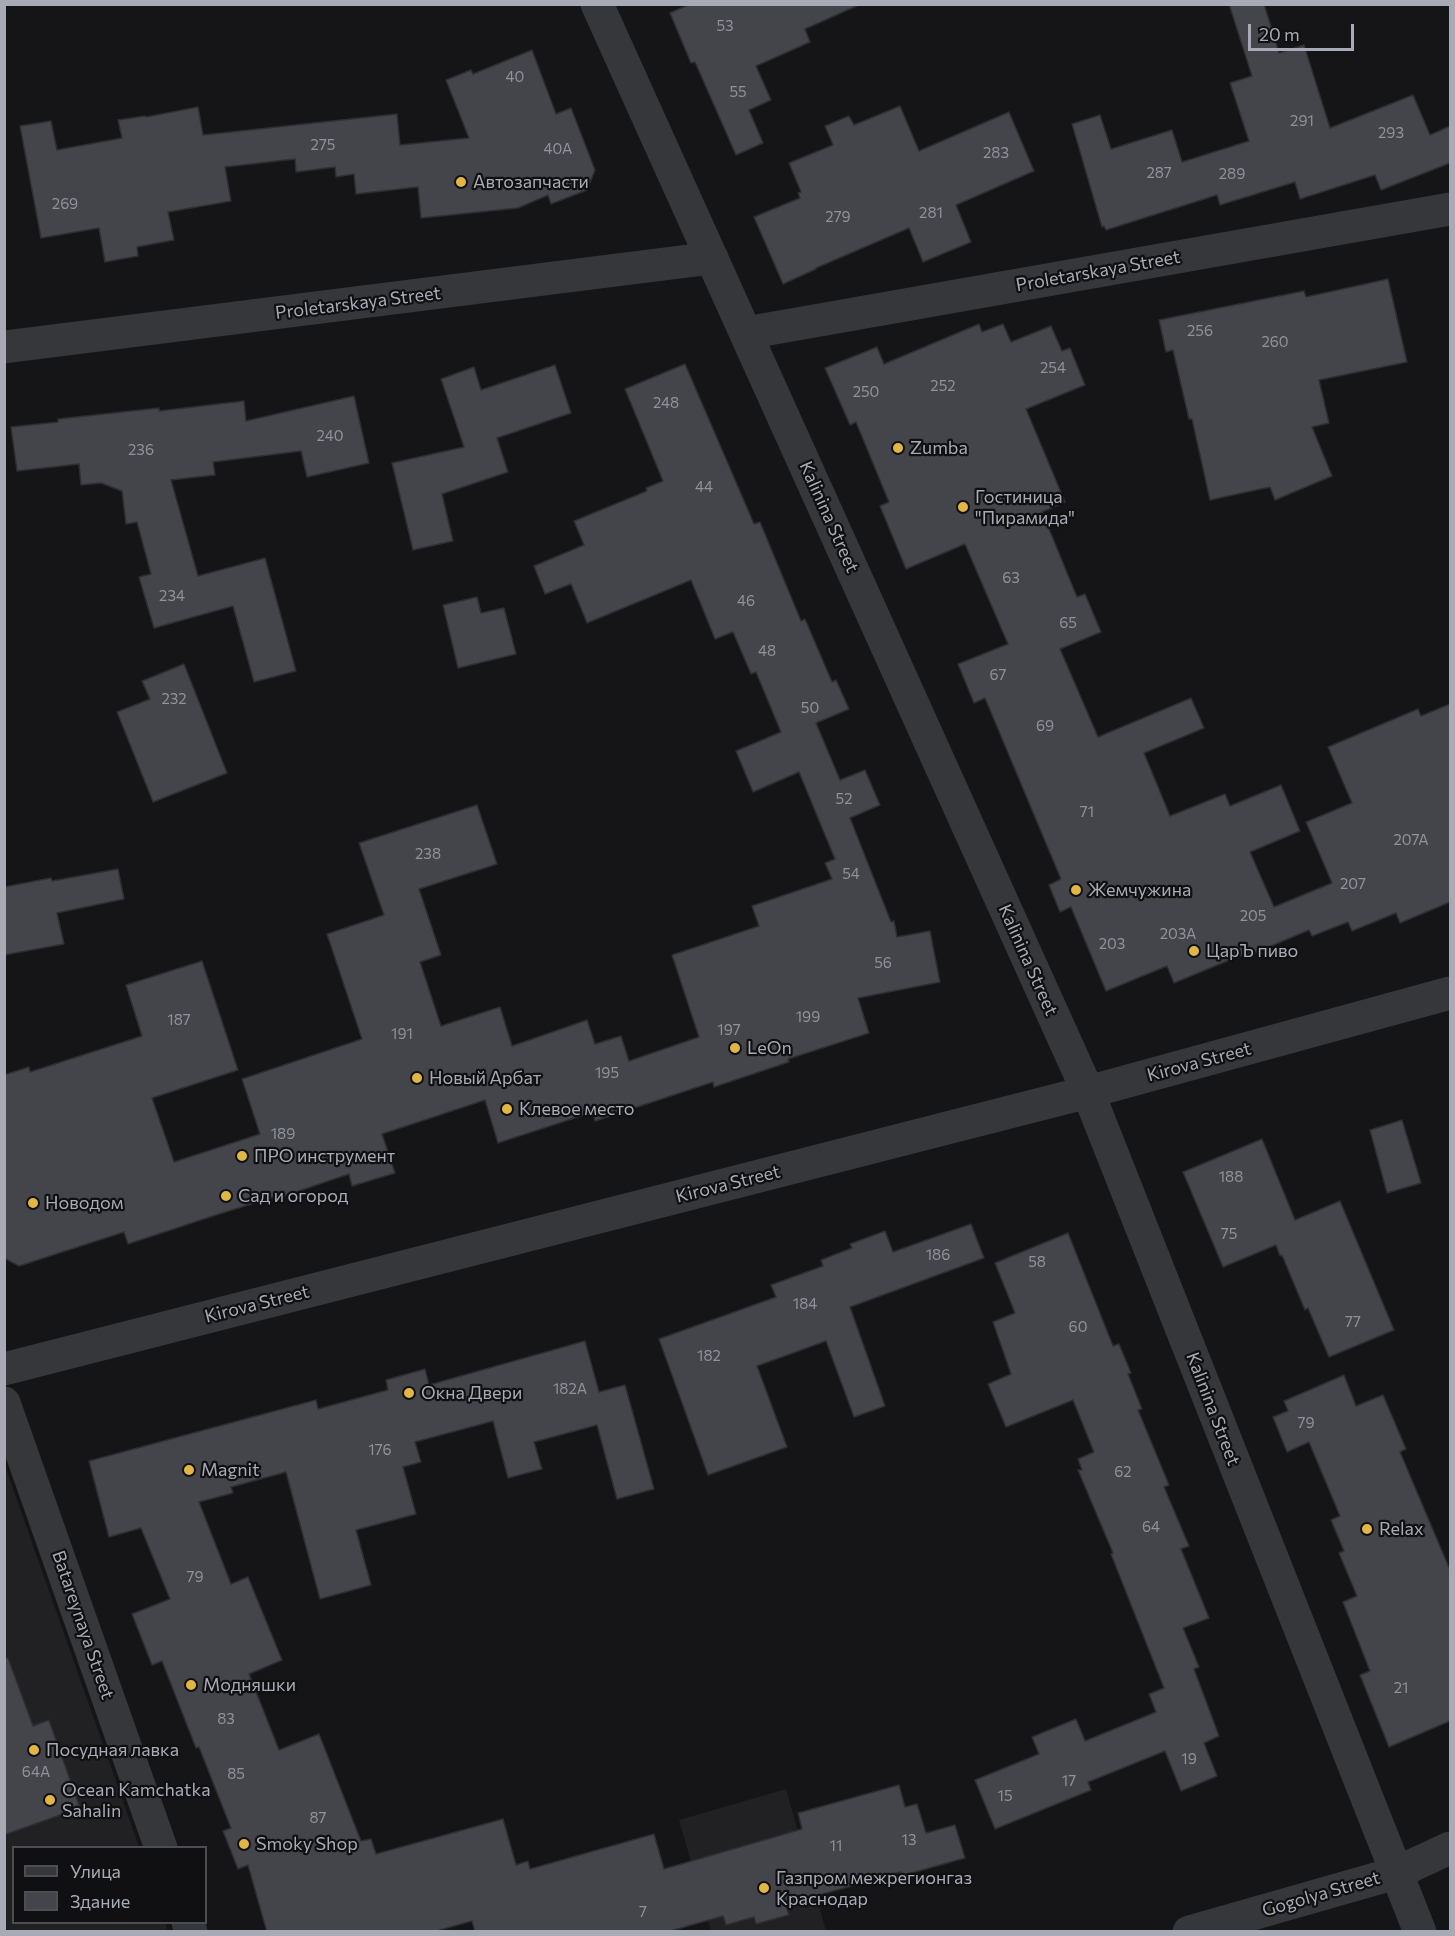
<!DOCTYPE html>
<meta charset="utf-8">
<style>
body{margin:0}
#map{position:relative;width:1455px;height:1936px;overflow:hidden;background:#151517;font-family:Commissioner,sans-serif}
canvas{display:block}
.frame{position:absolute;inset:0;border:6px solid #a8abb6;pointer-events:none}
.legend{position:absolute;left:12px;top:1846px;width:195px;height:78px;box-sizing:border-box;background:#101012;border:2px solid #4d4e54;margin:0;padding:8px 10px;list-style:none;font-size:18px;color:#a8abb6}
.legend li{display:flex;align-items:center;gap:12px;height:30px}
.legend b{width:30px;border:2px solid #4d4e54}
.scale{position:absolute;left:1248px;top:24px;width:106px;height:27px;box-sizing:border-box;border:3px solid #a8abb6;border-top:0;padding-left:8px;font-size:18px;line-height:21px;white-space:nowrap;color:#a8abb6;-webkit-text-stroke:4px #101012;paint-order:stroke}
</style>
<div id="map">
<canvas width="1455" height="1936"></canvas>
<div class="frame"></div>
<ul class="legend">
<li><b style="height:8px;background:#36373b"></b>Улица</li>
<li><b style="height:16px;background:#44454a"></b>Здание</li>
</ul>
<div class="scale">20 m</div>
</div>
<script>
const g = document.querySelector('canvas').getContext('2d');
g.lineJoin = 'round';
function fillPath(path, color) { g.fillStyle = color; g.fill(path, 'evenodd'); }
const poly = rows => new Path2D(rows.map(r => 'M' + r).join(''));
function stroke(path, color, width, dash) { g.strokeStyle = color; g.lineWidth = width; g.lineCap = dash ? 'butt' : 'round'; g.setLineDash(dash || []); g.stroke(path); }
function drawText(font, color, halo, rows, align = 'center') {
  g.font = font + ' Commissioner,sans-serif'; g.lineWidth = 4.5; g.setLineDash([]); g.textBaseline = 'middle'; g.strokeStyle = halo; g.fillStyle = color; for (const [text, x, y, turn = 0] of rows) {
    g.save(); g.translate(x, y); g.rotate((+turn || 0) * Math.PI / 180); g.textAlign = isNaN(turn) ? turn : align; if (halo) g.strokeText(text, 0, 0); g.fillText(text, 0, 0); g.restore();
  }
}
fillPath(poly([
 [4,1463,139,1847,14,1848,14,1922,165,1923,168,1931,5,1931],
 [786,1789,826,1931,711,1931,679,1820]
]), '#212124');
const building = poly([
 [690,4,861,4,805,29,810,42,756,66,771,100,749,110,763,143,736,155,695,62,691,63,670,13,690,4],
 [1229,4,1264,4,1279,53,1304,45,1330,128,1413,95,1430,135,1450,126,1450,163,1381,190,1375,175,1300,199,1295,182,1220,205,1217,195,1106,230,1104,226,1102,227,1072,124,1100,115,1111,149,1172,130,1182,162,1249,141,1230,83,1252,76,1229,4],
 [532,50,556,114,571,108,595,170,587,190,551,204,548,195,518,208,421,218,418,187,356,194,354,174,336,177,335,167,296,172,295,159,225,167,231,201,168,212,174,240,137,247,138,256,105,262,99,228,41,238,20,126,51,121,57,150,122,138,118,120,145,116,146,117,198,107,203,135,397,114,400,145,469,138,446,80,471,70,473,74,532,50],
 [900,106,919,151,1009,112,1034,171,956,205,971,242,923,262,909,228,816,268,816,269,783,284,754,217,800,198,798,193,801,192,789,163,833,145,825,126,849,116,854,125,900,106],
 [1388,279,1407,362,1319,380,1329,423,1312,427,1332,476,1275,500,1270,487,1210,500,1192,419,1189,419,1173,350,1166,352,1159,320,1304,291,1306,297,1388,279],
 [979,324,982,332,1003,324,1011,342,1051,326,1062,351,1070,348,1085,385,1026,409,1065,502,1042,512,1077,597,1085,594,1101,632,1060,649,1098,737,1191,698,1204,728,1144,753,1170,816,1225,794,1230,806,1281,785,1300,831,1250,852,1274,907,1332,883,1306,822,1352,803,1328,747,1418,709,1421,716,1450,704,1450,902,1400,923,1396,913,1352,931,1348,922,1312,936,1309,930,1245,957,1244,954,1174,983,1167,966,1106,991,1071,907,1060,912,1049,885,1061,879,985,698,974,703,958,664,1008,644,965,544,906,569,880,506,889,502,856,422,850,425,825,368,877,347,884,364,979,324],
 [685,364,754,524,760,522,801,621,805,619,832,682,836,680,849,709,816,723,840,780,865,770,880,805,850,818,891,922,894,921,897,937,930,931,940,982,858,998,869,1033,788,1059,789,1062,714,1087,713,1082,595,1121,593,1112,498,1143,485,1100,382,1134,395,1173,352,1186,349,1174,281,1197,280,1195,216,1215,128,1244,124,1232,19,1266,4,1258,4,1075,29,1067,30,1072,142,1036,126,985,202,961,238,1070,152,1098,174,1162,260,1134,242,1079,362,1039,327,934,384,915,359,843,477,805,497,864,419,889,441,955,420,962,441,1026,500,1007,512,1046,587,1020,595,1044,621,1036,629,1061,699,1037,672,955,759,926,752,906,832,879,825,863,835,859,799,772,753,792,736,751,781,732,756,672,751,674,733,632,715,639,691,580,587,623,571,584,545,594,534,566,584,545,574,521,647,491,646,488,663,481,625,389,685,364],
 [555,365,571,413,497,438,508,472,442,494,453,541,413,550,392,463,464,447,441,379,474,367,481,390,555,365],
 [354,396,369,463,307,477,301,451,213,462,215,475,171,480,198,576,265,558,296,671,254,682,233,606,154,628,139,577,151,574,137,522,126,524,122,491,101,483,81,485,79,464,17,471,11,427,58,422,58,419,159,408,159,411,244,401,246,421,354,396],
 [477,597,481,613,504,608,516,654,458,668,443,605,477,597],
 [184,664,227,773,153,802,117,712,150,699,142,681,184,664],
 [118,869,124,899,57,913,64,944,4,955,4,887,51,878,52,881,118,869],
 [1402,1120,1421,1183,1387,1193,1370,1130,1402,1120],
 [1262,1139,1295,1220,1340,1201,1394,1330,1329,1357,1308,1308,1305,1310,1282,1255,1280,1256,1276,1245,1223,1267,1183,1172,1262,1139],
 [971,1224,984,1258,850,1307,885,1406,854,1417,826,1341,757,1366,787,1447,708,1475,659,1339,776,1297,771,1285,823,1266,821,1260,852,1248,850,1244,885,1231,893,1252,971,1224],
 [1068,1233,1113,1346,1119,1344,1131,1373,1128,1374,1142,1409,1138,1410,1169,1485,1164,1487,1189,1546,1181,1549,1209,1618,1183,1628,1199,1667,1194,1669,1219,1736,1204,1743,1217,1776,1181,1791,1165,1751,1088,1782,1091,1790,995,1829,975,1780,1039,1754,1032,1737,1076,1719,1085,1741,1156,1712,1149,1694,1164,1688,1111,1554,1113,1553,1078,1470,1082,1470,1078,1459,1094,1452,1073,1400,1006,1427,988,1384,1011,1374,993,1322,1015,1313,995,1263,1068,1233],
 [585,1341,599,1392,625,1385,654,1489,617,1499,597,1425,534,1442,542,1469,508,1478,493,1421,415,1442,421,1462,403,1467,416,1514,356,1530,371,1585,320,1599,286,1472,231,1487,233,1493,199,1502,231,1584,248,1577,282,1660,249,1674,279,1750,319,1734,361,1841,371,1839,376,1854,503,1819,516,1865,528,1861,530,1869,654,1834,664,1869,802,1829,798,1813,899,1785,905,1807,917,1804,926,1833,955,1825,965,1858,901,1876,900,1872,809,1898,786,1906,789,1915,756,1924,754,1917,726,1925,723,1916,667,1932,475,1932,472,1921,433,1932,267,1932,248,1865,238,1869,223,1831,231,1828,199,1747,196,1748,162,1661,152,1665,132,1614,170,1599,141,1528,109,1537,89,1461,316,1400,318,1409,388,1390,386,1380,425,1369,429,1385,585,1341],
 [1344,1375,1356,1406,1383,1395,1406,1449,1400,1452,1450,1570,1450,1721,1389,1747,1360,1675,1370,1671,1343,1602,1357,1596,1339,1553,1344,1551,1331,1520,1340,1516,1309,1442,1287,1452,1273,1417,1288,1411,1284,1401,1344,1375],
 [4,1658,8,1658,33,1726,49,1720,80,1808,4,1835,4,1658]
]);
fillPath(building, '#44454a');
stroke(building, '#2f2f32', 1.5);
stroke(poly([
 [597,4,1088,1092,1420,1932],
 [746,333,1450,209],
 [4,347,712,258],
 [4,1369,1088,1092,1450,993],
 [4,1403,161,1848],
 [188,1922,191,1932],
 [1189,1932,1396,1873,1450,1848]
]), '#36373b', 33);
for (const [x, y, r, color] of [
 [461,182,6,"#e1b643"],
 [898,448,6,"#e1b643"],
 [963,507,6,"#e1b643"],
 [1076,890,6,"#e1b643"],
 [1194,951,6,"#e1b643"],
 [735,1048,6,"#e1b643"],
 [417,1078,6,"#e1b643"],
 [507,1109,6,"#e1b643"],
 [242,1156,6,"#e1b643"],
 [226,1196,6,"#e1b643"],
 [33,1203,6,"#e1b643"],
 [409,1393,6,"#e1b643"],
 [189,1470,6,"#e1b643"],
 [1367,1529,6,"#e1b643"],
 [191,1685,6,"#e1b643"],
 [34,1750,6,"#e1b643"],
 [50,1800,6,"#e1b643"],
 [244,1844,6,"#e1b643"],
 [764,1888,6,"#e1b643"]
]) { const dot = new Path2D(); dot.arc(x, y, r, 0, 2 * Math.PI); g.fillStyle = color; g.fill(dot); stroke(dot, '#101012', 2); }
drawText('15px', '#8f929b', null, [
 ["53",725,26],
 ["40",515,77],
 ["55",738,92],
 ["291",1302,121],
 ["293",1391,133],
 ["275",323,145],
 ["40А",558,149],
 ["283",996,153],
 ["287",1159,173],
 ["289",1232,174],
 ["269",65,204],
 ["281",931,213],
 ["279",838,217],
 ["256",1200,331],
 ["260",1275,342],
 ["254",1053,368],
 ["252",943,386],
 ["250",866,392],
 ["248",666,403],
 ["240",330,436],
 ["236",141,450],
 ["44",704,487],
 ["63",1011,578],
 ["234",172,596],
 ["46",746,601],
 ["65",1068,623],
 ["48",767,651],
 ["67",998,675],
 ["232",174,699],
 ["50",810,708],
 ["69",1045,726],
 ["52",844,799],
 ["71",1087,812],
 ["207А",1411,840],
 ["238",428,854],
 ["54",851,874],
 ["207",1353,884],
 ["205",1253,916],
 ["203А",1178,934],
 ["203",1112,944],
 ["56",883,963],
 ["199",808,1017],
 ["187",179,1020],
 ["197",729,1030],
 ["191",402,1034],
 ["195",607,1073],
 ["189",283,1134],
 ["188",1231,1177],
 ["75",1229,1234],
 ["186",938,1255],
 ["58",1037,1262],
 ["184",805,1304],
 ["77",1353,1322],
 ["60",1078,1327],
 ["182",709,1356],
 ["182А",570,1389],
 ["79",1306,1423],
 ["176",380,1450],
 ["62",1123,1472],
 ["64",1151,1527],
 ["79",195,1577],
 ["21",1401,1688],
 ["83",226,1719],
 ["19",1189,1759],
 ["64А",36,1772],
 ["85",236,1774],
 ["17",1069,1781],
 ["15",1005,1796],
 ["87",318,1818],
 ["13",909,1840],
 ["11",836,1846],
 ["7",643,1912]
]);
drawText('18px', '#a8abb6', '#101012', [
 ["Автозапчасти",473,182],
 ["Zumba",910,448],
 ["Гостиница",975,497],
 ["\"Пирамида\"",975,518],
 ["Жемчужина",1088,890],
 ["ЦарЪ пиво",1206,951],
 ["LeOn",747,1048],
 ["Новый Арбат",429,1078],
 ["Клевое место",519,1109],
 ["ПРО инструмент",254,1156],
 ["Сад и огород",238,1196],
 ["Новодом",45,1203],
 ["Окна Двери",421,1393],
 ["Magnit",201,1470],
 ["Relax",1379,1529],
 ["Модняшки",203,1685],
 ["Посудная лавка",46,1750],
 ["Ocean Kamchatka",62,1790],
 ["Sahalin",62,1811],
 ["Smoky Shop",256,1844],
 ["Газпром межрегионгаз",776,1878],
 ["Краснодар",776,1899]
], 'left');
drawText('18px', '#a8abb6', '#101012', [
 ["Proletarskaya Street",1098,271,-10],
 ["Proletarskaya Street",358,303,-7],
 ["Kalinina Street",829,517,66],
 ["Kalinina Street",1028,960,66],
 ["Kirova Street",1199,1062,-15],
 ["Kirova Street",728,1184,-14],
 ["Kirova Street",257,1304,-14],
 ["Kalinina Street",1213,1409,69],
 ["Batareynaya Street",83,1625,71],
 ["Gogolya Street",1321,1894,-16]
]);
</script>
